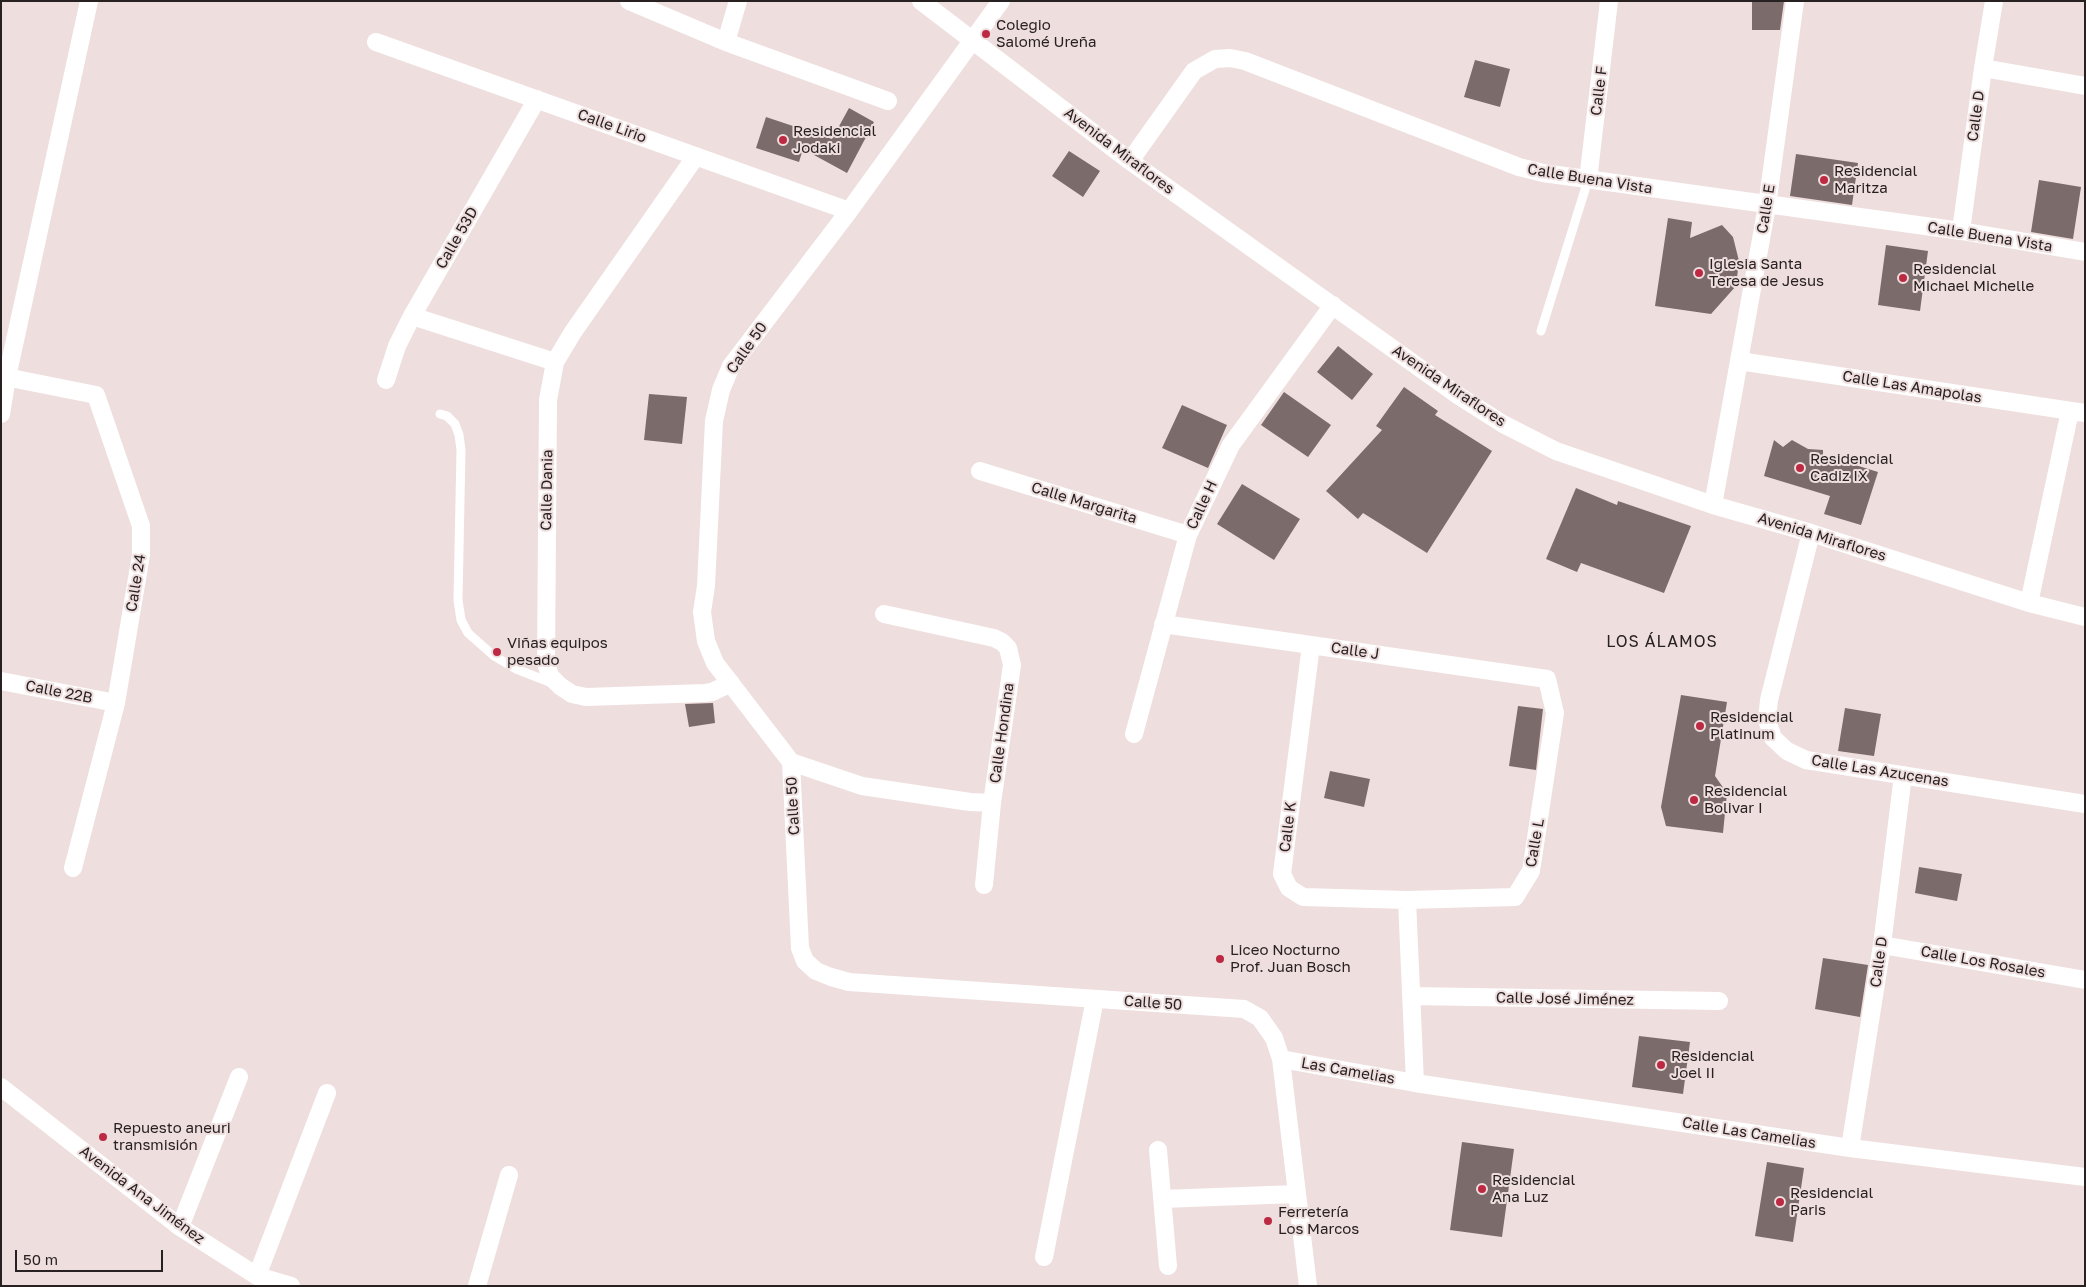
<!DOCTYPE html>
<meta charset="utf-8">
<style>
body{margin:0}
#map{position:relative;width:2086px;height:1287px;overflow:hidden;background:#efdede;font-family:"Golos Text",sans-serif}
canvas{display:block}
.frame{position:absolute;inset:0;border:2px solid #282122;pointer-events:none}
.scale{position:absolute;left:15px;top:1250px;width:148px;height:22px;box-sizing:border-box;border:2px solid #282122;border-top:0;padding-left:6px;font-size:15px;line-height:18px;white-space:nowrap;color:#282122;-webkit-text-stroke:4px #efdede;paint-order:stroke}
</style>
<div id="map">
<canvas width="2086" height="1287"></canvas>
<div class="frame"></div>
<div class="scale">50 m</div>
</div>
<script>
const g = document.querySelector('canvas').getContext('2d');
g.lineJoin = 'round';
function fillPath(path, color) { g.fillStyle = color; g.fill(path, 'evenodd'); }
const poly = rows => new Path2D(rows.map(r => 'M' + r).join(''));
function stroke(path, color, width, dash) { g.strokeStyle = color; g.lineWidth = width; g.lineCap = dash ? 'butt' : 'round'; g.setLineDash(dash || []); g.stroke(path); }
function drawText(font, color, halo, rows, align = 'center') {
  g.font = font + ' "Golos Text",sans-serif'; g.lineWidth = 4; g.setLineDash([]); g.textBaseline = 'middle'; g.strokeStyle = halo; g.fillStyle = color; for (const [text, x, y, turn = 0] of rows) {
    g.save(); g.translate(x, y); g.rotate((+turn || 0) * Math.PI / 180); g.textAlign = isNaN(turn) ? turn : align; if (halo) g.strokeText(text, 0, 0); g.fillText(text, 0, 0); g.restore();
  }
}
fillPath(poly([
 [1752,1,1784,1,1780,30,1752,30],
 [1475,60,1510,69,1500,107,1464,97],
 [849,108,874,122,847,173,803,149,799,162,756,148,766,117,832,139],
 [1069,151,1100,171,1083,197,1052,176],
 [1796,154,1858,163,1852,205,1790,196],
 [2039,180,2081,187,2073,239,2031,232],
 [1668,218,1692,222,1690,238,1722,225,1733,237,1739,261,1736,286,1711,314,1655,306],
 [1886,245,1928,251,1920,311,1878,305],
 [1338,346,1373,374,1352,400,1317,372],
 [1404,387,1438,411,1435,415,1492,451,1427,553,1363,513,1358,519,1326,491,1382,430,1376,426],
 [1284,392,1331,425,1308,457,1261,425],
 [649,394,687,397,682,444,644,440],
 [1182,405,1227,425,1208,468,1162,448],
 [1774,440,1783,447,1792,440,1808,449,1823,450,1823,455,1878,472,1861,525,1824,514,1830,496,1764,476],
 [1242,484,1300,519,1274,560,1217,524],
 [1576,488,1617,505,1618,501,1691,526,1664,593,1581,563,1577,572,1546,559],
 [1681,695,1727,702,1715,776,1727,793,1723,833,1666,826,1661,807],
 [713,703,715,723,689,727,685,704],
 [1518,706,1543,709,1536,770,1509,766],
 [1845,708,1881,714,1874,756,1838,751],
 [1330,771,1370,779,1364,807,1324,798],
 [1919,867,1962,874,1957,901,1915,893],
 [1823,958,1868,965,1860,1017,1815,1009],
 [1639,1036,1690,1042,1683,1094,1632,1087],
 [1462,1142,1514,1149,1502,1237,1450,1230],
 [1767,1162,1804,1168,1793,1242,1755,1236]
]), '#7b6b6b');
stroke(poly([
 [1541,331,1588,180],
 [440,414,447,416,455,424,459,435,461,450,458,600,461,620,468,633,494,656,516,669,552,683]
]), '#fff', 9);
stroke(poly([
 [629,1,726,42,888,101],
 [921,1,1130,161,1459,396,1503,424,1556,451,1713,505,1811,533,2029,603,2085,617],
 [1001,1,849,211,731,366,721,390,714,421,706,586,702,612,706,641,715,663,791,762,800,948,805,961,816,971,831,977,849,982,1244,1009,1260,1018,1274,1038,1281,1059,1308,1286],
 [376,42,849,211],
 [726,42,738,1],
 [1983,68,2085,86],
 [696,156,573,332,555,362,548,400,546,663,550,676,560,686,572,694,586,697,705,693,712,692,731,683],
 [1130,161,1194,71,1215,59,1230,58,1245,61,1519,167,1543,173,1961,231,2085,252],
 [1588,180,1609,1],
 [1961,231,1983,68,1994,1],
 [412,316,555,362],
 [1739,361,2085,413],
 [1,376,96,395,141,526,141,555,116,703,73,868],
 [386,380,397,346,412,316,537,99],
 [1,414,7,377,89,1],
 [980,471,1188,535],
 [1713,505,1767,206,1795,1],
 [1811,533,1769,700,1767,720,1773,738,1787,751,1806,760,2085,804],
 [2029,603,2070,411],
 [1163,624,1311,645,1547,679,1555,713,1531,871,1515,897,1407,900,1303,897,1289,888,1282,874,1311,645],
 [1,681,116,703],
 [1134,734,1188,535,1231,445,1333,305],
 [791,762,862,786,970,802,992,803,1012,665,1008,648,1002,642,994,638,884,614],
 [984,885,992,803],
 [1407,900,1415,1083],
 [1882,945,2085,980],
 [1411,996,1719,1001],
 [1281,1059,1415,1083,1850,1148,2085,1177],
 [1,1087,180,1227,257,1276,291,1286],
 [1850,1148,1882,945,1903,775],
 [1158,1150,1168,1266],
 [1162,1199,1296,1194],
 [180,1227,239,1077],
 [1044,1257,1095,999],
 [257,1276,327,1093],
 [477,1286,509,1175]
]), '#fff', 18);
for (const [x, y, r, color] of [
 [986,34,5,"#bb2a42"],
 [783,140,5,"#bb2a42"],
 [1824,180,5,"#bb2a42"],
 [1699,273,5,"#bb2a42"],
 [1903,278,5,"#bb2a42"],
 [1800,468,5,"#bb2a42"],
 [497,652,5,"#bb2a42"],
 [1700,726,5,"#bb2a42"],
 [1694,800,5,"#bb2a42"],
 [1220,959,5,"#bb2a42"],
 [1661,1065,5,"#bb2a42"],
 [103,1137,5,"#bb2a42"],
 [1482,1189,5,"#bb2a42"],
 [1780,1202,5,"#bb2a42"],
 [1268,1221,5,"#bb2a42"]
]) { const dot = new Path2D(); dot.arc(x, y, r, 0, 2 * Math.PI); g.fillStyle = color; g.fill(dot); stroke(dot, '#efdede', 2); }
drawText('15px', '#282122', '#efdede', [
 ["Colegio",996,25],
 ["Salomé Ureña",996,42],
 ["Residencial",793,131],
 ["Jodaki",793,148],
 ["Residencial",1834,171],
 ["Maritza",1834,188],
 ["Iglesia Santa",1709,264],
 ["Teresa de Jesus",1709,281],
 ["Residencial",1913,269],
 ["Michael Michelle",1913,286],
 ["Residencial",1810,459],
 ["Cadiz IX",1810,476],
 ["Viñas equipos",507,643],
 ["pesado",507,660],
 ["Residencial",1710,717],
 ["Platinum",1710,734],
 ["Residencial",1704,791],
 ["Bolivar I",1704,808],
 ["Liceo Nocturno",1230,950],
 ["Prof. Juan Bosch",1230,967],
 ["Residencial",1671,1056],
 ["Joel II",1671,1073],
 ["Repuesto aneuri",113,1128],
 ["transmisión",113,1145],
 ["Residencial",1492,1180],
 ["Ana Luz",1492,1197],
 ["Residencial",1790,1193],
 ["Paris",1790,1210],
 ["Ferretería",1278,1212],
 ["Los Marcos",1278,1229]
], 'left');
drawText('15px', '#282122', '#efdede', [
 ["Calle F",1599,91,-83],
 ["Calle D",1976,116,-82],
 ["Calle Lirio",612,126,20],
 ["Avenida Miraflores",1119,151,37],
 ["Calle Buena Vista",1590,179,9],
 ["Calle E",1766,209,-81],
 ["Calle Buena Vista",1990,237,9],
 ["Calle 53D",457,238,-60],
 ["Calle 50",747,348,-55],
 ["Avenida Miraflores",1449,386,34],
 ["Calle Las Amapolas",1912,387,9],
 ["Calle Dania",547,490,-89],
 ["Calle Margarita",1084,503,17],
 ["Calle H",1202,505,-65],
 ["Avenida Miraflores",1822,537,17],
 ["Calle 24",136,583,-81],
 ["Calle J",1355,651,8],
 ["Calle 22B",59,692,11],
 ["Calle Hondina",1002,733,-82],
 ["Calle Las Azucenas",1880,771,9],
 ["Calle 50",793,806,-93],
 ["Calle K",1288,827,-83],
 ["Calle L",1535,843,-80],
 ["Calle D",1879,962,-82],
 ["Calle Los Rosales",1983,962,10],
 ["Calle José Jiménez",1565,999,1],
 ["Calle 50",1153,1003,4],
 ["Las Camelias",1348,1071,10],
 ["Calle Las Camelias",1749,1133,9],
 ["Avenida Ana Jiménez",142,1195,37]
]);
g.letterSpacing = '1px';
drawText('16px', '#282122', '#efdede', [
 ["LOS ÁLAMOS",1662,642]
]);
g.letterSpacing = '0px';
</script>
